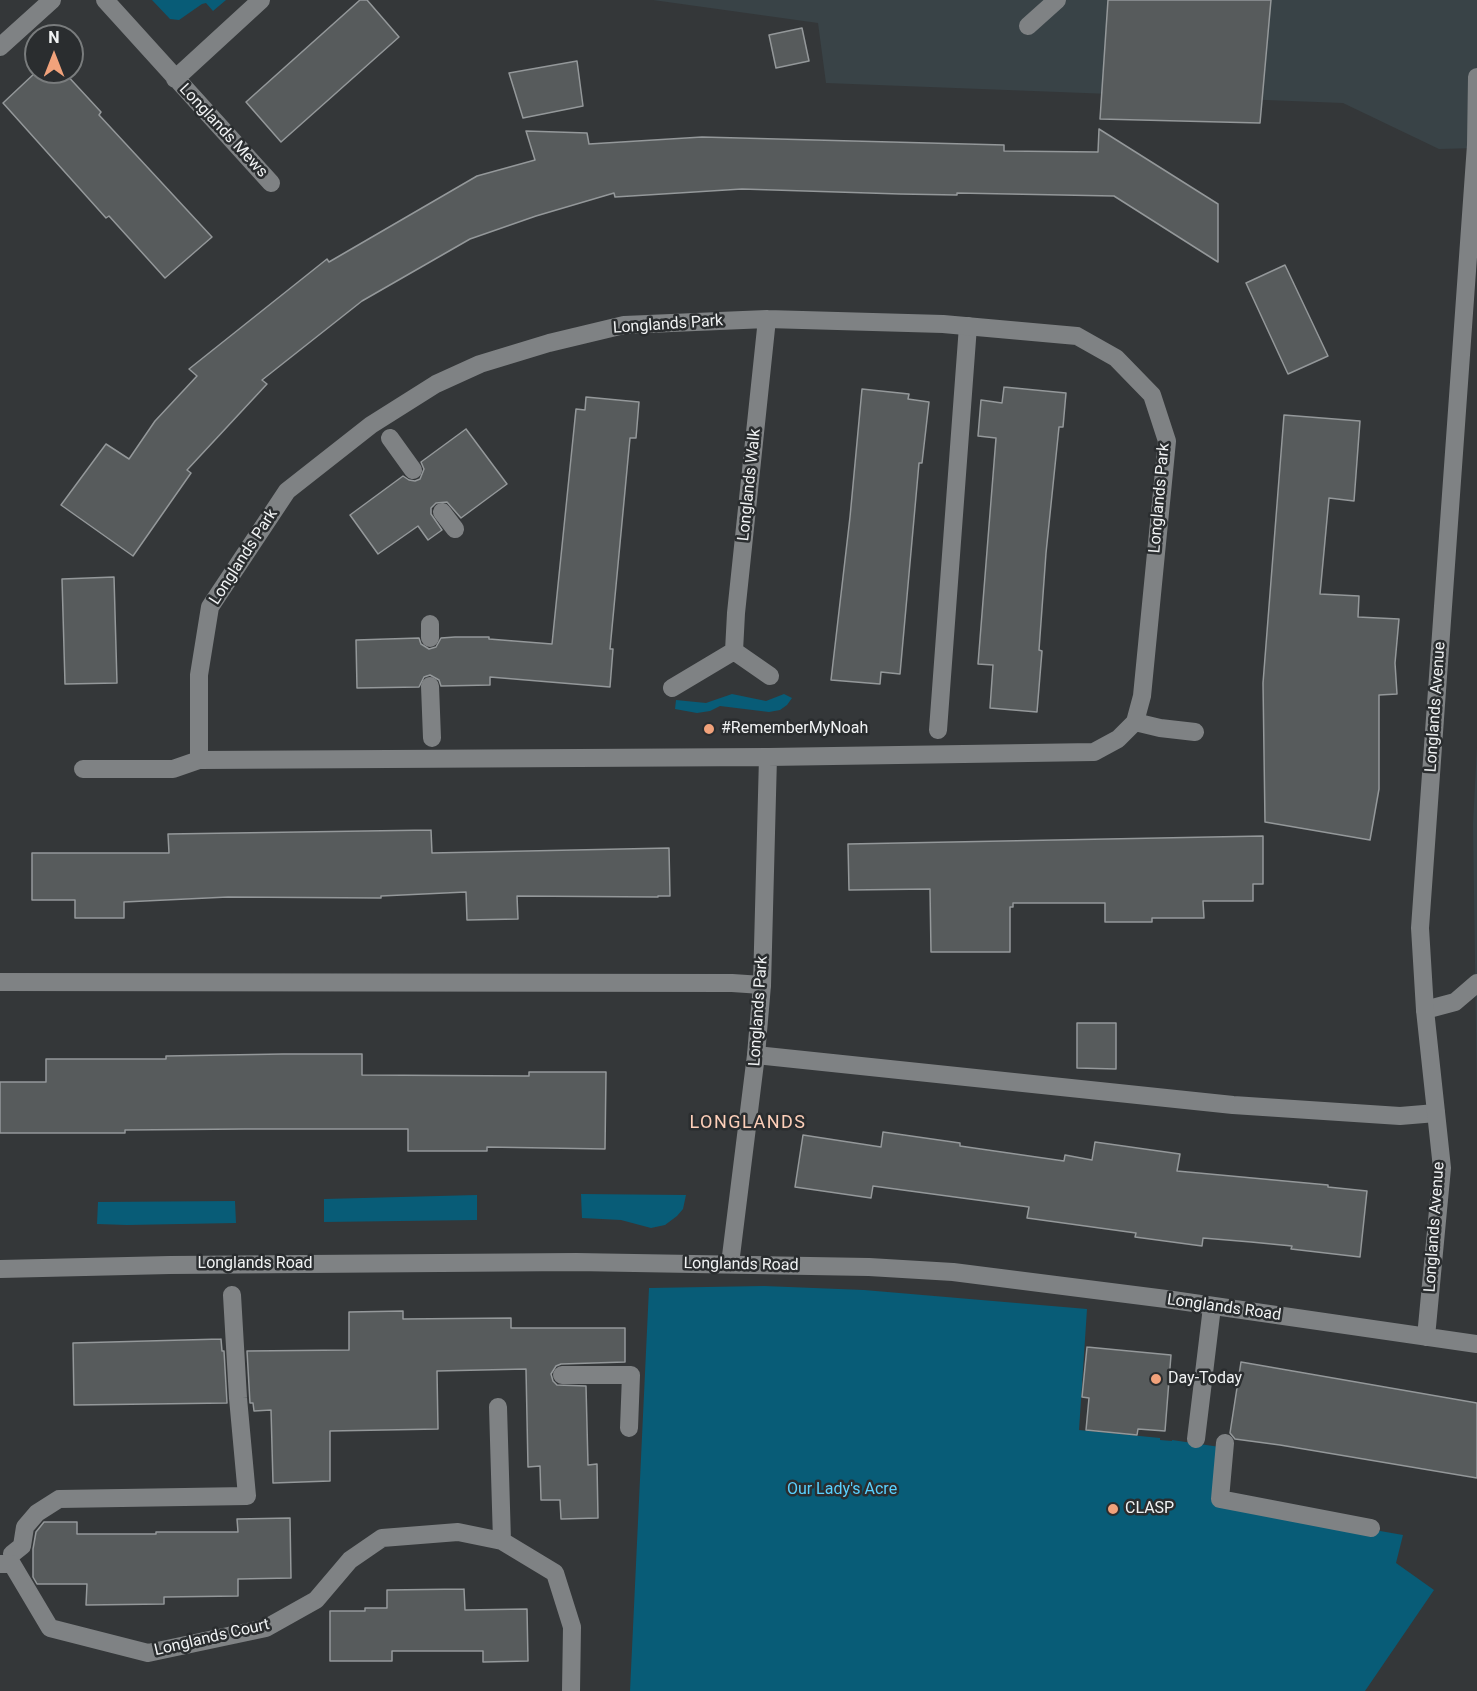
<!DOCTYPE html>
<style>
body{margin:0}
#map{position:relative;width:1477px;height:1691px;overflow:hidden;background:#343739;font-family:Roboto,sans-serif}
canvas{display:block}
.north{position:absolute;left:24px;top:24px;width:60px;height:60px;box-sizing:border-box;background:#2a2d2f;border:2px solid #797c7d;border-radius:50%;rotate:0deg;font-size:16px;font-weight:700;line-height:24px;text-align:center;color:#f0f2f3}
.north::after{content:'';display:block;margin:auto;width:21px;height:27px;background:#f1a27b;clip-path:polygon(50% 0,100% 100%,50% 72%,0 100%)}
</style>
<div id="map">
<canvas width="1477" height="1691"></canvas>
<div class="north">N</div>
</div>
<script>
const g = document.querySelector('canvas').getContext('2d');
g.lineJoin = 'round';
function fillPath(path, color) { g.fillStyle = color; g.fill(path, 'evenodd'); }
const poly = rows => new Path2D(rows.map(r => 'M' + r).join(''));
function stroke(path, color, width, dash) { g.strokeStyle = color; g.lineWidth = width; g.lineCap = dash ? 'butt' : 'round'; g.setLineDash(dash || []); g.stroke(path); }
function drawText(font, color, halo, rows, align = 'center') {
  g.font = font + ' Roboto,sans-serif'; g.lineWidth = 5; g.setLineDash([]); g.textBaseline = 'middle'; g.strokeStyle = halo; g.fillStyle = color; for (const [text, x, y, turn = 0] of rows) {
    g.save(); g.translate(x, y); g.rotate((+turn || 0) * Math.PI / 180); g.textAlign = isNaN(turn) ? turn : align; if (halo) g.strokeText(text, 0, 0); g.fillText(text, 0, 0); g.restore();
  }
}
fillPath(poly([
 [653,0,1477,0,1477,148,1439,149,1343,103,826,83,818,23],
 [1477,747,1477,1100,1473,824]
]), '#394347');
fillPath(poly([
 [152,0,226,0,213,11,206,3,202,4,179,20,170,19],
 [732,694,766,701,784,694,792,698,787,705,780,710,769,712,720,706,710,711,697,713,675,709,676,700,706,703],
 [581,1194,686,1195,683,1209,677,1216,665,1225,651,1228,621,1220,582,1218],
 [477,1195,477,1220,324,1222,324,1199],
 [235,1201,236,1223,127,1225,97,1224,98,1202],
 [764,1286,864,1290,1087,1309,1079,1430,1160,1438,1160,1440,1172,1441,1172,1440,1220,1447,1215,1502,1403,1535,1396,1563,1434,1590,1365,1691,630,1691,649,1288]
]), '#085c77');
const building = poly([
 [360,0,367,0,399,37,281,142,246,102,360,0],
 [1108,0,1271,0,1260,123,1100,119,1108,0],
 [802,28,809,61,776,68,769,35,802,28],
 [577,61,583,106,523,118,509,73,577,61],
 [36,72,64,72,101,112,99,115,212,237,165,278,109,216,106,218,3,103,36,72],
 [1099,129,1218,204,1218,262,1114,196,957,193,957,195,900,194,742,189,615,197,614,193,536,216,470,239,362,301,262,380,267,384,187,470,191,473,133,556,61,505,106,444,129,459,155,421,197,376,189,369,327,259,329,262,477,176,535,160,526,131,587,133,589,144,702,137,1004,145,1004,151,1098,152,1099,129],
 [1285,265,1328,356,1288,374,1246,283,1285,265],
 [1004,387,1066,393,1063,427,1059,427,1046,553,1039,650,1042,651,1037,712,990,708,993,665,978,664,996,438,978,436,981,400,1002,403,1004,387],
 [862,389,909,394,908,399,929,402,922,463,919,463,900,674,881,672,880,684,831,680,850,517,862,389],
 [586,397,639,402,636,438,630,438,610,649,613,649,610,687,490,677,490,685,441,686,439,680,430,675,424,677,419,687,357,688,356,640,419,638,421,644,429,649,436,647,441,638,455,637,489,637,489,639,552,644,576,409,585,410,586,397],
 [1284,415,1360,421,1354,501,1329,498,1320,594,1359,596,1358,617,1399,619,1395,663,1397,694,1379,695,1379,789,1370,840,1265,822,1263,683,1284,415],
 [466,429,507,484,461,518,447,502,436,503,431,508,431,514,442,530,428,540,418,526,378,554,350,515,403,476,409,480,415,481,420,479,424,469,421,462,466,429],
 [114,577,117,683,65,684,62,579,114,577],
 [431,830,432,853,669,848,670,896,658,896,658,897,517,896,518,919,467,920,466,892,381,896,381,898,228,897,124,902,124,918,75,918,75,900,32,900,32,853,169,853,168,834,431,830],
 [1263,836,1263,884,1253,884,1253,901,1203,901,1204,918,1152,918,1152,922,1105,922,1105,903,1013,903,1013,907,1010,907,1010,952,931,952,930,889,849,890,848,844,1263,836],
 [1077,1023,1116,1023,1116,1069,1077,1068,1077,1023],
 [283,1054,362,1054,362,1075,529,1076,529,1072,606,1072,605,1149,487,1147,487,1151,408,1151,408,1129,245,1129,125,1130,125,1133,0,1133,0,1082,46,1082,46,1059,166,1059,166,1056,283,1054],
 [883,1132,960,1143,960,1146,1064,1161,1065,1155,1092,1160,1095,1142,1180,1154,1177,1171,1328,1185,1328,1187,1367,1191,1360,1257,1291,1249,1292,1246,1251,1242,1203,1238,1202,1246,1135,1237,1136,1233,1027,1218,1029,1207,873,1186,871,1198,795,1187,803,1135,881,1147,883,1132],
 [403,1311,403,1319,511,1318,511,1328,625,1328,625,1362,561,1364,556,1366,551,1374,553,1381,557,1385,586,1386,588,1465,597,1464,598,1518,561,1519,560,1500,541,1500,540,1466,528,1467,526,1369,437,1371,438,1429,330,1431,330,1481,273,1483,271,1410,254,1411,253,1403,250,1403,247,1351,349,1350,349,1312,403,1311],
 [221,1339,222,1351,224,1351,227,1403,74,1405,73,1343,221,1339],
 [1087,1347,1171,1355,1165,1431,1138,1429,1137,1435,1086,1430,1089,1398,1082,1397,1087,1347],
 [1241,1362,1477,1403,1477,1478,1280,1445,1235,1439,1230,1433,1241,1362],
 [290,1518,291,1578,238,1579,238,1596,164,1597,164,1604,86,1605,87,1584,37,1584,33,1577,33,1549,36,1532,44,1522,77,1522,77,1534,156,1534,156,1532,238,1532,237,1519,290,1518],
 [464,1589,465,1610,527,1609,528,1661,483,1662,483,1651,392,1651,392,1661,330,1661,330,1611,365,1611,365,1608,387,1608,387,1590,464,1589]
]);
fillPath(building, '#575b5c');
stroke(building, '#94989a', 1.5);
stroke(poly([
 [1028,26,1057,0],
 [390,438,413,470],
 [442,512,455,529],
 [430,624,430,638],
 [430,686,432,738],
 [938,730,968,326],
 [0,982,732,983,762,985],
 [1425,1010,1455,1002,1477,983],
 [756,1055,1233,1105,1400,1116,1436,1113],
 [562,1375,631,1375,629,1428],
 [1225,1443,1220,1499,1371,1528],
 [12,1554,22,1546,25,1527,37,1513,59,1499,247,1496,238,1398,232,1295]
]), '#7f8284', 18);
stroke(poly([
 [105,0,271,183],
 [0,47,52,0],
 [175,79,261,0],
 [767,319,943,324,1077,336,1116,358,1152,395,1167,441,1142,696,1135,722,1118,739,1094,752,768,757,199,760,199,675,210,607,287,491,371,425,436,384,480,364,549,343,624,325,767,319],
 [734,651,736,613,767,319],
 [672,688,734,651,770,676],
 [1135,722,1160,728,1195,732],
 [83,769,173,769,199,760],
 [730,1264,756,1055,762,985,768,757],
 [0,1269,170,1265,576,1262,869,1267,953,1272,1166,1299,1477,1344],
 [1426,1337,1442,1168,1425,1010,1420,928,1476,145,1477,77],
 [498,1407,502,1541],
 [1196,1439,1212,1307],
 [0,1564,12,1564,50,1628,148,1653,266,1628,316,1600,350,1560,382,1538,458,1532,502,1541,555,1573,572,1627,571,1691]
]), '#7f8284', 18);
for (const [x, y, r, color] of [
 [709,729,6,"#f1a27b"],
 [1156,1379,6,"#f1a27b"],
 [1113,1509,6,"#f1a27b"]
]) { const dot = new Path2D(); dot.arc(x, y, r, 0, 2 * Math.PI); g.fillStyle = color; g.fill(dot); stroke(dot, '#2a2d2f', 2); }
drawText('16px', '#f0f2f3', '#2a2d2f', [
 ["Longlands Mews",223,131,47],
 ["Longlands Park",668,325,-4],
 ["Longlands Walk",750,485,-84],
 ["Longlands Park",1160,498,-85],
 ["Longlands Park",244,557,-57],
 ["Longlands Avenue",1436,707,-86],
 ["Longlands Park",759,1011,-86],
 ["Longlands Avenue",1435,1227,-86],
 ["Longlands Road",255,1264],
 ["Longlands Road",741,1265,1],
 ["Longlands Road",1224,1308,8],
 ["Longlands Court",212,1638,-13]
]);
drawText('16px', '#f0f2f3', '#2a2d2f', [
 ["#RememberMyNoah",721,729],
 ["Day-Today",1168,1379],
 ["CLASP",1125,1509]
], 'left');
drawText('16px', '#5ad1ff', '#2a2d2f', [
 ["Our Lady's Acre",842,1490]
]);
g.letterSpacing = '1.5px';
drawText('18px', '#fdcfb9', '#2a2d2f', [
 ["LONGLANDS",748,1123]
]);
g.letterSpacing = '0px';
</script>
